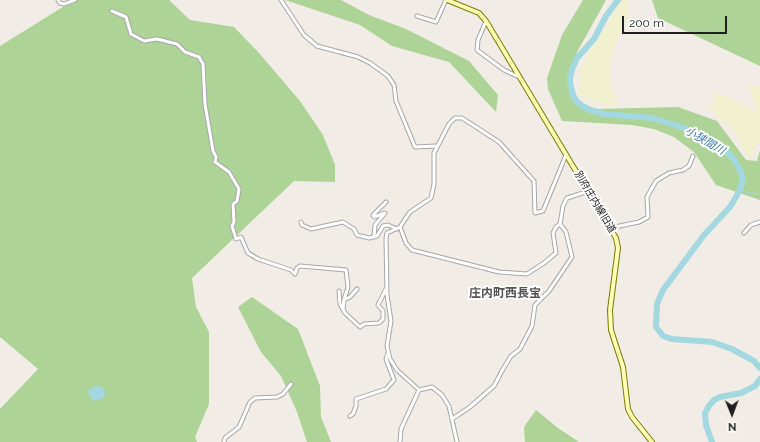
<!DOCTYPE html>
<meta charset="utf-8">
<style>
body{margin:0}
#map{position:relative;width:760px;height:442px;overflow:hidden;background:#f1ece5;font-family:Raleway,sans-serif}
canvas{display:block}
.north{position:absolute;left:712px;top:394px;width:40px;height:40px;-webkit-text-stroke:3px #fff;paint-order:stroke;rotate:179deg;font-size:11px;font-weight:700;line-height:16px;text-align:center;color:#202020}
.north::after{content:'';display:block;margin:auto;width:14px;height:18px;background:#202020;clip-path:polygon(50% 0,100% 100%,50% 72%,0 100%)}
.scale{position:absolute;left:622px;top:16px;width:105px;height:18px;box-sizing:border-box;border:2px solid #202020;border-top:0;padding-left:5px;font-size:12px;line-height:14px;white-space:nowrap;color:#202020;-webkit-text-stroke:3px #fff;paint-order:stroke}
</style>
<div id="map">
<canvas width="760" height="442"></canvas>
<div class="north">N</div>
<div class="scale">200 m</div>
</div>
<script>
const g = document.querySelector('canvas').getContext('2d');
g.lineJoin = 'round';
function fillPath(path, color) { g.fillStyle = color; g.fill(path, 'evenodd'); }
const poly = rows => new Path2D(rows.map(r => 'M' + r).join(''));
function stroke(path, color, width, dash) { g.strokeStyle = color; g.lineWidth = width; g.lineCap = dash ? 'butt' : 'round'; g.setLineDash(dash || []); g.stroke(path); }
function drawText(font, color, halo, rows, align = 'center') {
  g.font = font + ' Raleway,"Noto Sans JP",sans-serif'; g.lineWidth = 4; g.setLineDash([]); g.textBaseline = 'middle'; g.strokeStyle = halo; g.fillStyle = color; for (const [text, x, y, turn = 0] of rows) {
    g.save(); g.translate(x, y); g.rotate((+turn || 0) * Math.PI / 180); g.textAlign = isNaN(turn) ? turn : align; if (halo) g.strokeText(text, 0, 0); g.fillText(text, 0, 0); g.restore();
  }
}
fillPath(poly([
 [621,0,628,0,628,14,611,56,610,81,618,105,605,105,578,95,580,71,587,55,607,25],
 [749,84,760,88,760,142,755,144,754,154,750,158,740,147,738,135,716,116,708,105,716,102,712,93,723,95,756,111]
]), '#f1f1d0');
fillPath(poly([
 [74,0,169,0,190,20,234,27,259,53,300,101,323,135,335,165,335,182,294,181,192,278,196,307,209,332,209,404,195,437,197,442,0,442,0,409,38,369,0,337,0,46],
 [285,0,341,0,369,15,406,29,469,61,498,95,496,112,449,62,392,46,360,25],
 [583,0,606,0,577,52,570,97,595,109,678,107,717,121,746,160,757,161,760,150,760,200,716,185,694,152,674,137,654,129,632,125,562,121,548,89,547,78,562,35],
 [652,0,760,0,760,66,658,18],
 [252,297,298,329,320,386,321,417,331,442,307,442,297,412,281,376,261,352,238,307],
 [536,410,558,428,579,442,525,442,524,427]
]), '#add397');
fillPath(poly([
 [95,386,102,387,105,392,104,398,93,401,87,391]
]), '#a3d8e1');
stroke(poly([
 [739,191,760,194]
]), '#a3d8e1', 1);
stroke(poly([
 [618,0,606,16,594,39,577,58,573,67,570,77,570,83,573,95,577,102,587,109,604,114,653,118,690,130,703,139,723,149,732,157,737,164,743,177,740,190,730,207,704,235,663,290,657,304,656,327,663,336,672,339,712,342,732,349,754,361,760,368],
 [712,442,706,425,705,413,709,406,714,400,720,397,741,393,755,386,760,379]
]), '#a3d8e1', 6);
const street = poly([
 [58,0,60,3,64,4,75,0],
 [281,0,304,35,317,46,358,57,370,63,388,76,394,85,396,101,415,147,436,146],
 [112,11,126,17,131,34,144,41,157,39,177,44,185,52,199,57,203,64,205,104,213,151,216,157,215,162,229,172,239,189,237,201,233,204,234,222,232,226,236,239,241,237,248,253,258,259,291,270,295,274,297,268,300,266,346,270,348,287,344,300],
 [417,16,436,22,446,0],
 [486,21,478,40,477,50,504,70,519,77],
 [301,222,302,225,311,229,343,222,354,229,357,235,369,238,377,236,383,226,388,225,397,229],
 [400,227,406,243,412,250,499,272,527,274,544,263,556,253,553,233,556,227,560,224,563,206,567,198,589,191],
 [610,228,639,222,648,217,647,197,656,181,669,173,683,170,689,166,693,156],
 [744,233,751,225,760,222],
 [374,237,375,225,385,213,374,217,373,215,386,202],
 [339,291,340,304,345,313,360,327,364,324,379,323,383,319,383,311,378,305,386,289],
 [343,310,344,300,350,297,357,289],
 [419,390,397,370,390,359,387,346,391,321,387,295,386,238,387,233,400,227,410,212,431,198,434,184,434,153,449,124,455,118,462,118,499,142,534,181,535,213,543,211,566,155],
 [419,390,432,387,442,395,449,406,457,442],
 [350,416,353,414,356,406,356,399,386,389,394,380,386,359,388,353],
 [452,419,470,407,494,386,503,369,511,356,520,349,532,326,535,305,549,291,572,257,566,232,560,224],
 [224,442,225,438,239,427,250,402,255,398,277,397,283,394,291,384],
 [400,442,401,429,419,390]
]);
const secondary = poly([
 [447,0,479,13,486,21,616,238,618,248,610,310,611,330,623,367,628,409,632,417,652,442]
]);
stroke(street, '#a7a7a7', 5);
stroke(secondary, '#797d00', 6);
stroke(street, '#fff', 3);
stroke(secondary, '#fefcb6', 4);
drawText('10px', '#202020', '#fff', [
 ["別府庄内線旧道",595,202,59]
]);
drawText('italic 11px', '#3f7aa6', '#fff', [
 ["小狭間川",705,141,30]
]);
drawText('bold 12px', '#535353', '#fff', [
 ["庄内町西長宝",505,293]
]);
</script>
